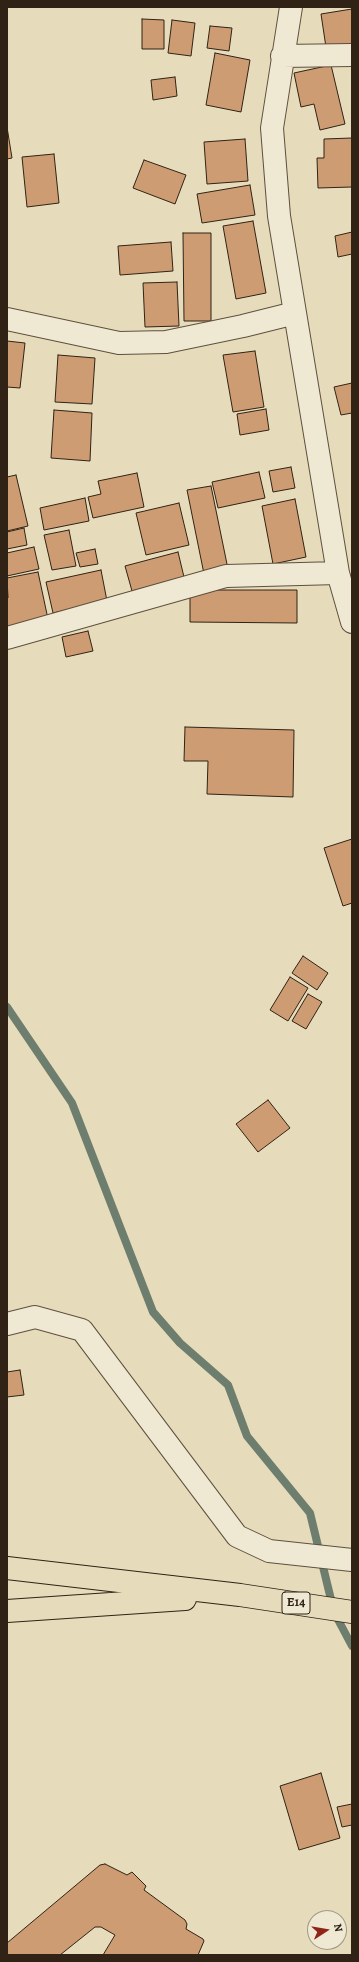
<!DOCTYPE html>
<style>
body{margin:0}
#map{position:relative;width:359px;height:1962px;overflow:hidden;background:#e6dcbb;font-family:Alegreya,serif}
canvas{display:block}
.frame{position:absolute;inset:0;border:8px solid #302215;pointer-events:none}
.north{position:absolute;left:307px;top:1910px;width:40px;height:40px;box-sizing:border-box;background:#efe8d3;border:1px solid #a39987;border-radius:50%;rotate:78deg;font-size:11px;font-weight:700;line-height:16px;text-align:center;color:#302215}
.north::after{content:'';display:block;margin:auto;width:14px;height:18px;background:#8f2418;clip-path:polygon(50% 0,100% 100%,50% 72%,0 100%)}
</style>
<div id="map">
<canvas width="359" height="1962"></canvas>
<div class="frame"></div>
<div class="north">N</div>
</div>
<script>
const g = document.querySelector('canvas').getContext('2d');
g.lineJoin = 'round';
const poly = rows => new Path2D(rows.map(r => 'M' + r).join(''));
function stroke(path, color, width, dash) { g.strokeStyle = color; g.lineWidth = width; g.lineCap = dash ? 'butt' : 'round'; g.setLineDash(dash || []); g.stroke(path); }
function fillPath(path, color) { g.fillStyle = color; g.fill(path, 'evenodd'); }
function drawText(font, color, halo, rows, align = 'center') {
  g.font = font + ' Alegreya,serif'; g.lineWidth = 4; g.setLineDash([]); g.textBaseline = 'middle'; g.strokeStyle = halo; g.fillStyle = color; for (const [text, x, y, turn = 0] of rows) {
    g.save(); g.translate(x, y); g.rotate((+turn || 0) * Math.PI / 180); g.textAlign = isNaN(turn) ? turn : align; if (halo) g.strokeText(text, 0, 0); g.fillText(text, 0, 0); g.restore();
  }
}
stroke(poly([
 [7,1007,72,1103,153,1312,180,1343,228,1385,247,1436,310,1513,334,1612,352,1646]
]), '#6e7e6e', 8);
const building = poly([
 [352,9,352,50,327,54,321,14,352,9],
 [142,19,164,20,164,49,142,49,142,19],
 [172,20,195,23,191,56,168,53,172,20],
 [210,26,232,28,229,51,207,48,210,26],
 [215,53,250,60,241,112,206,105,215,53],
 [331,65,345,124,320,130,314,104,301,107,294,73,331,65],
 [175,77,177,96,153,100,151,80,175,77],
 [7,127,12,158,7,159,7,127],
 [352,138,352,187,318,188,317,158,324,158,324,139,352,138],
 [245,139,248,181,207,184,204,142,245,139],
 [54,154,59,203,27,207,22,157,54,154],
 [144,160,186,175,175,204,133,188,144,160],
 [250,185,255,215,202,223,197,194,250,185],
 [253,221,266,293,236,299,223,226,253,221],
 [352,232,352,254,338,257,335,236,352,232],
 [183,233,211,233,211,321,184,321,183,233],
 [171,242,173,271,120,275,118,246,171,242],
 [177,282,179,326,145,327,143,283,177,282],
 [7,341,25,343,20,388,7,387,7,341],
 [255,351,264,407,233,412,223,355,255,351],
 [58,355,95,358,92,404,55,402,58,355],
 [352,383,352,413,341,415,334,387,352,383],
 [266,409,269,430,240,435,237,414,266,409],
 [54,410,92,413,90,461,51,458,54,410],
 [291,467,295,488,273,492,269,471,291,467],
 [259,472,265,498,218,508,212,482,259,472],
 [137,473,144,507,93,518,88,497,101,494,98,481,137,473],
 [16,475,28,526,7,531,7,477,16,475],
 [211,486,228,569,204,574,187,490,211,486],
 [85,498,89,521,44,530,40,508,85,498],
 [295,499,306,557,273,564,262,506,295,499],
 [179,503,189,545,146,555,136,513,179,503],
 [24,528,27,545,7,549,7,532,24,528],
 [69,530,76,566,52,570,44,535,69,530],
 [34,547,39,569,7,576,7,553,34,547],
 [95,549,98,564,80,567,76,553,95,549],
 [178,552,184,577,132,591,125,566,178,552],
 [101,570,107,601,53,613,46,582,101,570],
 [38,572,48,619,7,627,7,598,8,598,7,578,38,572],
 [190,590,297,590,297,623,190,622,190,590],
 [88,631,93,651,66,657,62,637,88,631],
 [185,727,294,730,293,797,207,794,208,761,184,761,185,727],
 [352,839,352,903,343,906,324,848,352,839],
 [303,956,328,973,317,990,292,973,303,956],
 [290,977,308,988,288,1021,270,1010,290,977],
 [308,994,322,1002,306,1029,292,1021,308,994],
 [268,1100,290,1128,258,1152,236,1124,268,1100],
 [20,1370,24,1395,7,1397,7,1372,20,1370],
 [321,1773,340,1838,299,1850,280,1786,321,1773],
 [352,1804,352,1825,342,1827,337,1807,352,1804],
 [105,1864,127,1875,132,1872,146,1886,144,1890,185,1920,187,1924,186,1929,203,1939,204,1941,198,1955,103,1955,115,1935,101,1927,95,1927,60,1955,7,1955,7,1943,100,1865,105,1864]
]);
fillPath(building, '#cd9c73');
stroke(building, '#302215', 1);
const minor = poly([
 [291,7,272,128,279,216,338,573,352,622],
 [282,56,352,55],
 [7,319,119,343,166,342,243,326,295,313],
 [7,638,226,576,338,573],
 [7,1324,35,1317,82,1330,237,1536,269,1551,352,1560]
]);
const highway = poly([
 [7,1568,240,1595,352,1612],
 [7,1611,185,1599]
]);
stroke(minor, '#5e503e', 24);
stroke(highway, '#302215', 24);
stroke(minor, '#efe8d3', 22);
stroke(highway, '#e6dcbb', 22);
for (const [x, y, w] of [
 [296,1603,28]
]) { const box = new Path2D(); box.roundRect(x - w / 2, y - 11, w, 22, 3); g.fillStyle = '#efe8d3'; g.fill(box); stroke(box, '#302215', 1); }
drawText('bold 13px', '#302215', null, [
 ["E14",296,1603]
]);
</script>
